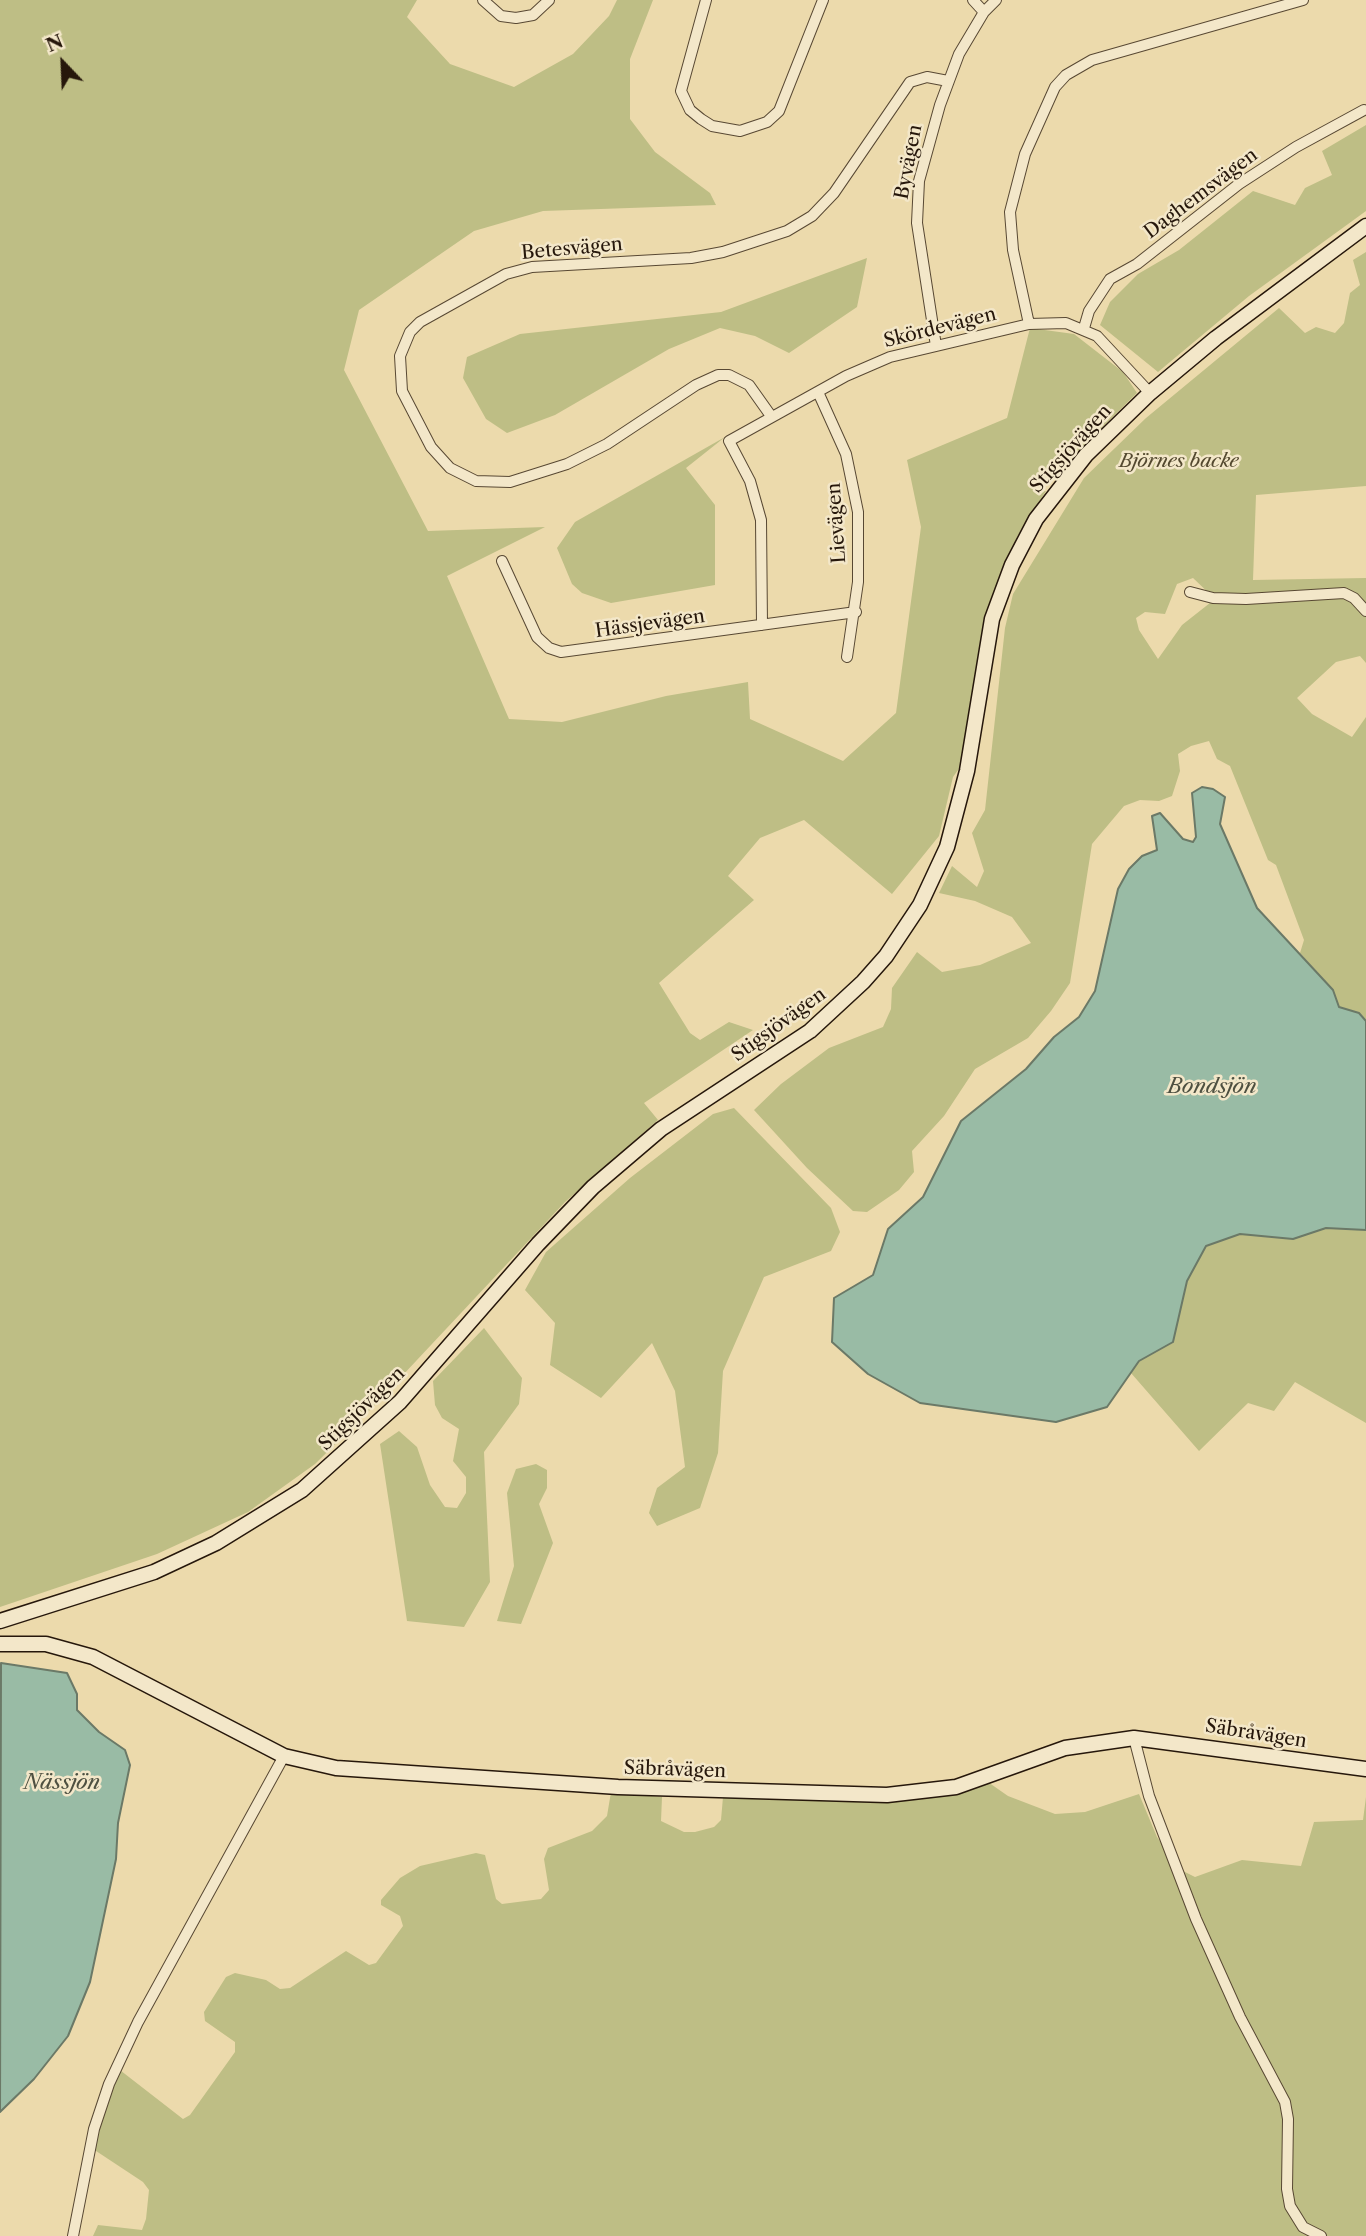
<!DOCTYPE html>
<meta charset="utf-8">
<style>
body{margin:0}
#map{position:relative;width:1366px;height:2236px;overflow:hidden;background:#ecdaac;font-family:"Libre Caslon Text",serif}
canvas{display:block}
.north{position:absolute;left:28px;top:28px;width:70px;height:70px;-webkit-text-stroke:5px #f3e7c9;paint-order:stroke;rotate:337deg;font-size:19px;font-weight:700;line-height:28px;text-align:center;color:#26170b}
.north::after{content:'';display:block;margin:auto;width:24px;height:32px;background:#26170b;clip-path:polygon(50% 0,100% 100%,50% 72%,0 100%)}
</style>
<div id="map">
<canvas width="1366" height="2236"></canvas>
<div class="north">N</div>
</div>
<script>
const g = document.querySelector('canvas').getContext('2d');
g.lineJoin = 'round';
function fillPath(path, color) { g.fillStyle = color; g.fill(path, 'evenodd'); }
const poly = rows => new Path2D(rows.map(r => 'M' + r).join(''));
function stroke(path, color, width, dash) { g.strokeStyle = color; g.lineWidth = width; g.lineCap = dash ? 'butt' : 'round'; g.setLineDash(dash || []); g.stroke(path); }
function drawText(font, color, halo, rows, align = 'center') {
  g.font = font + ' "Libre Caslon Text",serif'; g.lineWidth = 5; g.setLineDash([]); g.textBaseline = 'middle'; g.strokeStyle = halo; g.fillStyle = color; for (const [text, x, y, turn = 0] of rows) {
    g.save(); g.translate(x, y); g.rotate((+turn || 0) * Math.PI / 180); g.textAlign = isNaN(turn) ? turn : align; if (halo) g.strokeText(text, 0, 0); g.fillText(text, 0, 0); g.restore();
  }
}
fillPath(poly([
 [0,0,417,0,407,17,450,64,514,87,573,54,609,16,617,0,653,0,630,59,630,119,655,152,710,193,716,205,543,211,474,231,359,310,344,370,428,531,545,527,447,576,509,719,562,722,666,696,748,682,750,719,843,761,896,713,921,527,907,460,1007,418,1030,328,1074,334,1123,372,1137,393,1036,492,1046,491,1017,537,995,592,963,763,953,777,939,836,892,894,804,820,760,838,728,876,754,900,659,983,690,1033,700,1040,729,1022,753,1030,644,1103,658,1120,565,1202,372,1408,315,1464,248,1512,157,1554,0,1607],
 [1366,125,1366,211,1249,296,1158,372,1100,325,1110,302,1138,274,1179,250,1253,191,1295,205,1305,188,1332,175,1322,151],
 [1366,252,1366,486,1256,495,1253,580,1366,578,1366,663,1360,656,1336,662,1297,698,1312,714,1352,737,1366,717,1366,1021,1359,1013,1339,1007,1333,990,1300,953,1304,940,1276,865,1268,860,1230,766,1217,759,1209,741,1191,746,1178,754,1180,771,1172,796,1159,801,1140,800,1124,806,1092,844,1070,983,1051,1011,1028,1038,975,1069,944,1116,912,1151,914,1172,899,1190,867,1212,853,1211,807,1168,754,1110,781,1084,829,1048,883,1027,891,1009,892,988,917,952,942,972,980,965,1031,943,1012,917,975,901,939,893,952,866,977,887,984,871,972,833,985,810,1005,628,1013,594,1084,478,1146,418,1279,308,1305,333,1316,327,1335,333,1344,323,1350,293,1360,285,1353,260],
 [1193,578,1215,599,1182,625,1158,659,1139,630,1136,618,1145,612,1165,614,1177,584],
 [867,258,857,307,789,353,755,336,720,328,669,349,555,415,507,433,486,419,463,378,467,357,520,334,721,312],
 [725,437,686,468,715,505,715,585,611,603,582,593,572,584,557,548,575,522],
 [734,1108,831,1208,840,1232,831,1251,764,1277,723,1371,718,1453,700,1508,657,1526,649,1513,657,1488,685,1467,675,1391,652,1343,601,1398,550,1365,555,1323,525,1290,546,1252,630,1178,713,1114],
 [1326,1228,1366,1230,1366,1423,1295,1382,1274,1411,1248,1403,1199,1451,1131,1373,1139,1361,1173,1342,1187,1281,1206,1246,1240,1234,1293,1239],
 [484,1328,522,1378,519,1404,484,1452,490,1582,464,1627,407,1621,380,1444,399,1431,417,1447,430,1485,445,1507,457,1508,466,1493,466,1477,453,1461,459,1429,442,1418,435,1405,433,1381],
 [536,1464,547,1470,547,1488,539,1504,553,1543,521,1624,497,1621,514,1566,507,1493,516,1469],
 [985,1780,1008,1796,1055,1814,1085,1812,1139,1794,1157,1837,1181,1870,1195,1877,1242,1860,1301,1866,1314,1822,1363,1820,1366,1797,1366,2236,93,2236,98,2225,142,2230,146,2219,149,2190,143,2182,87,2145,116,2067,183,2119,190,2115,235,2052,235,2042,205,2021,204,2012,226,1977,235,1973,266,1980,280,1989,290,1988,346,1951,369,1965,376,1963,403,1926,400,1916,381,1905,381,1900,400,1878,420,1866,476,1853,485,1855,496,1899,502,1904,541,1899,549,1890,544,1859,548,1848,592,1831,607,1816,611,1792,662,1797,661,1821,684,1832,695,1832,714,1827,721,1820,723,1797,896,1801]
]), '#bebe85');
const water = poly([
 [1202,787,1213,789,1225,797,1220,824,1257,908,1333,990,1339,1007,1359,1013,1366,1021,1366,1230,1326,1228,1293,1239,1240,1234,1206,1246,1187,1281,1173,1342,1139,1361,1107,1407,1056,1422,920,1403,868,1374,832,1342,834,1298,873,1275,888,1229,923,1197,961,1121,1026,1069,1054,1037,1079,1017,1095,991,1118,889,1129,869,1142,856,1157,850,1152,816,1160,813,1183,839,1193,842,1196,837,1192,793,1202,787],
 [1,1663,67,1673,77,1694,77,1710,99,1732,125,1750,130,1765,118,1823,116,1859,90,1982,68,2036,34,2079,0,2112,1,1663]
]);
fillPath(water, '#99bba5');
stroke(water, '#6b7967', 2);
const minor = poly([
 [483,0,501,16,516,18,533,15,549,0],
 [706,0,681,91,690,110,701,119,712,126,740,131,767,122,779,111,823,0],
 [973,0,984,12],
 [1029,324,1013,250,1010,212,1025,154,1055,87,1066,75,1092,60,1303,0],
 [1084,328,1089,311,1110,279,1137,264,1239,184,1296,147,1364,110],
 [936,346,917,223,919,181,940,105,959,54,984,12,996,0],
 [818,392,846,454,858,512,858,582,847,657],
 [771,416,749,385,729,375,718,375,696,385,607,444,567,464,510,482,476,481,450,468,431,447,402,391,400,356,410,332,420,322,506,274,532,267,691,258,723,252,787,231,812,216,834,193,910,82,927,77,948,81],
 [502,561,537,637,549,648,561,652,856,612],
 [1190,592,1213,598,1246,599,1344,593,1354,598,1366,611],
 [762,625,761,520,750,481,729,441,846,376,890,357,1029,324,1066,323,1097,336,1150,393],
 [1134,1738,1149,1796,1196,1919,1240,2017,1285,2102,1288,2119,1287,2189,1290,2206,1303,2227,1321,2236],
 [73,2236,94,2129,109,2084,138,2022,284,1756]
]);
const secondary = poly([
 [0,1621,154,1572,216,1543,302,1490,400,1402,538,1244,593,1187,661,1129,810,1031,863,982,886,956,920,905,947,847,967,771,992,619,1012,565,1036,519,1086,455,1150,393,1216,338,1366,226],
 [0,1644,46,1644,93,1657,284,1756,336,1768,618,1787,887,1795,956,1787,1065,1748,1134,1738,1366,1769]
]);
stroke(minor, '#584833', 12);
stroke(secondary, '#26170b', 17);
stroke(minor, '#f3e7c9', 10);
stroke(secondary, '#f3e7c9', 14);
drawText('19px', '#26170b', '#f3e7c9', [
 ["Byvägen",909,162,-79],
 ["Daghemsvägen",1201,194,-37],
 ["Betesvägen",572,249,-5],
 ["Skördevägen",940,328,-14],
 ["Stigsjövägen",1071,449,-48],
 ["Lievägen",837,523,-94],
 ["Hässjevägen",650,624,-8],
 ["Stigsjövägen",779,1025,-36],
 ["Stigsjövägen",362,1409,-44],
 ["Säbråvägen",1256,1734,9],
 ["Säbråvägen",675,1770,2]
]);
drawText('italic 19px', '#544930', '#f3e7c9', [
 ["Björnes backe",1179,462]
]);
drawText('italic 21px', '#4e5041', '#f3e7c9', [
 ["Bondsjön",1212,1087],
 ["Nässjön",62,1783]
]);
</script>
